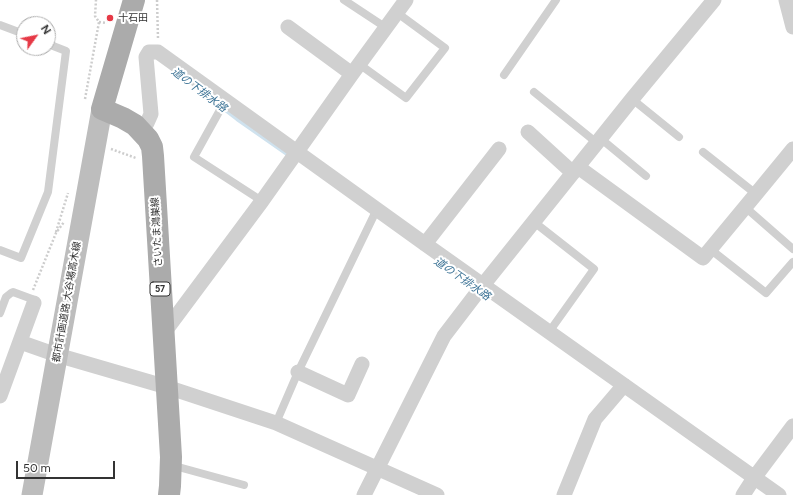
<!DOCTYPE html>
<meta charset="utf-8">
<style>
body{margin:0}
#map{position:relative;width:793px;height:495px;overflow:hidden;background:#fff;font-family:Figtree,sans-serif}
canvas{display:block}
.north{position:absolute;left:16px;top:16px;width:40px;height:40px;box-sizing:border-box;background:#fff;border:1px solid #adadad;border-radius:50%;rotate:57deg;font-size:11px;font-weight:700;line-height:16px;text-align:center;color:#333}
.north::after{content:'';display:block;margin:auto;width:14px;height:18px;background:#e63946;clip-path:polygon(50% 0,100% 100%,50% 72%,0 100%)}
.scale{position:absolute;left:16px;top:461px;width:99px;height:18px;box-sizing:border-box;border:2px solid #333;border-top:0;padding-left:5px;font-size:12px;line-height:14px;white-space:nowrap;color:#333;-webkit-text-stroke:3px #fff;paint-order:stroke}
</style>
<div id="map">
<canvas width="793" height="495"></canvas>
<div class="north">N</div>
<div class="scale">50 m</div>
</div>
<script>
const g = document.querySelector('canvas').getContext('2d');
g.lineJoin = 'round';
const poly = rows => new Path2D(rows.map(r => 'M' + r).join(''));
function stroke(path, color, width, dash) { g.strokeStyle = color; g.lineWidth = width; g.lineCap = dash ? 'butt' : 'round'; g.setLineDash(dash || []); g.stroke(path); }
function drawText(font, color, halo, rows, align = 'center') {
  g.font = font + ' Figtree,"Noto Sans JP",sans-serif'; g.lineWidth = 4; g.setLineDash([]); g.textBaseline = 'middle'; g.strokeStyle = halo; g.fillStyle = color; for (const [text, x, y, turn = 0] of rows) {
    g.save(); g.translate(x, y); g.rotate((+turn || 0) * Math.PI / 180); g.textAlign = isNaN(turn) ? turn : align; if (halo) g.strokeText(text, 0, 0); g.fillText(text, 0, 0); g.restore();
  }
}
stroke(poly([
 [211,99,237,119,290,156]
]), '#cfe2ee', 4);
stroke(poly([
 [157,0,158,39],
 [99,22,107,23],
 [85,99,99,22,95,16,96,0],
 [111,149,136,158],
 [56,232,68,193],
 [33,290,56,233,64,222]
]), '#cdcdcd', 2.5, [2, 2]);
stroke(poly([
 [344,0,385,27],
 [0,25,24,34],
 [359,64,406,98,445,48,396,12],
 [504,75,556,0],
 [534,92,597,143],
 [632,99,679,137],
 [225,101,194,157,262,201],
 [600,138,646,176],
 [703,152,756,194],
 [745,207,793,249],
 [534,222,594,269,549,332],
 [710,249,766,293,793,262],
 [0,250,21,258,48,192,66,51,48,44],
 [0,313,6,297,11,293,13,292,32,299,35,301,34,303],
 [276,423,298,372,377,209],
 [171,465,244,485]
]), '#d0d0d0', 8);
stroke(poly([
 [786,0,793,27],
 [288,27,352,74],
 [141,131,147,123,151,114,146,57,149,52,158,52,425,244,779,495],
 [528,132,573,173],
 [578,167,703,258,756,194,793,149],
 [425,244,499,149],
 [163,334,262,201,352,74,406,0],
 [20,342,57,355,167,387,276,423,437,495],
 [298,372,348,395,362,364],
 [0,396,34,303],
 [364,495,444,336,483,285,632,99,714,0],
 [564,495,595,419,624,385],
 [743,495,754,478,793,426]
]), '#d0d0d0', 15);
stroke(poly([
 [32,495,102,109]
]), '#bdbdbd', 21);
stroke(poly([
 [134,0,102,109,123,118,135,125,148,139,152,147,153,156,171,457,170,486,169,495]
]), '#ababab', 22);
for (const [x, y, r, color] of [
 [110,18,4,"#e63946"]
]) { const dot = new Path2D(); dot.arc(x, y, r, 0, 2 * Math.PI); g.fillStyle = color; g.fill(dot); stroke(dot, '#fff', 1.5); }
for (const [x, y, w] of [
 [160,289,20]
]) { const box = new Path2D(); box.roundRect(x - w / 2, y - 7, w, 14, 3); g.fillStyle = '#fff'; g.fill(box); stroke(box, '#333', 1); }
drawText('bold 9px', '#333', null, [
 ["57",160,289]
]);
drawText('10px', '#333', '#fff', [
 ["十石田",118,18]
], 'left');
drawText('10px', '#333', '#fff', [
 ["さいたま鴻巣線",157,232,-93],
 ["都市計画道路 大谷場高木線",67,302,-80]
]);
drawText('italic 11px', '#3f7597', '#fff', [
 ["道の下排水路",199,90,37],
 ["道の下排水路",462,279,35]
]);
</script>
